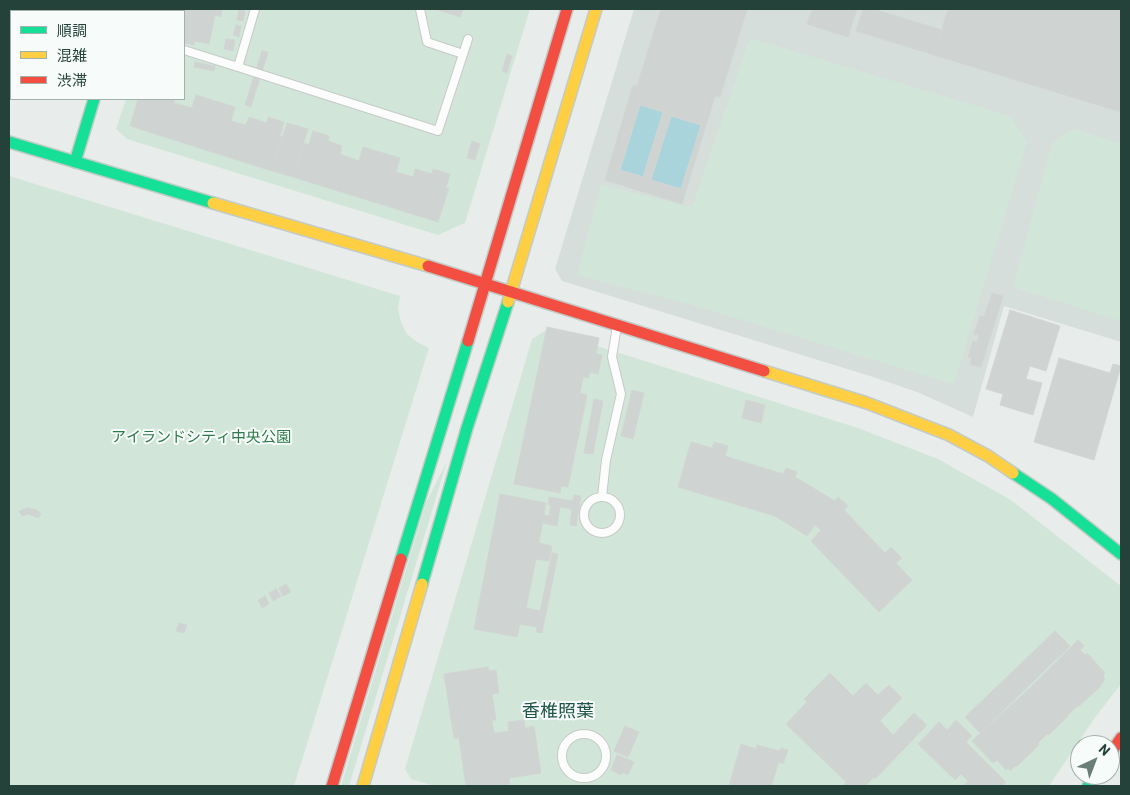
<!DOCTYPE html>
<meta charset="utf-8">
<style>
body{margin:0}
#map{position:relative;width:1130px;height:795px;overflow:hidden;background:#e8edeb;font-family:Barlow,"Noto Sans JP",sans-serif}
canvas{display:block}
.frame{position:absolute;inset:0;border:10px solid #24423a;pointer-events:none}
.legend{position:absolute;left:10px;top:10px;width:175px;height:90px;box-sizing:border-box;background:#f7fbf9;border:1px solid #a3b1ad;margin:0;padding:6px 9px;list-style:none;font-size:15px;color:#24423a}
.legend li{display:flex;align-items:center;gap:10px;height:25px}
.legend b{width:25px;border:1px solid #a3b1ad}
.north{position:absolute;left:1070px;top:735px;width:50px;height:50px;box-sizing:border-box;background:#f7fbf9;border:1px solid #a3b1ad;border-radius:50%;rotate:43deg;font-size:14px;font-weight:700;line-height:20px;text-align:center;color:#24423a}
.north::after{content:'';display:block;margin:auto;width:18px;height:22px;background:#697e78;clip-path:polygon(50% 0,100% 100%,50% 72%,0 100%)}
</style>
<div id="map">
<canvas width="1130" height="795"></canvas>
<div class="frame"></div>
<ul class="legend">
<li><b style="height:6px;background:#16e098"></b>順調</li>
<li><b style="height:6px;background:#ffcf43"></b>混雑</li>
<li><b style="height:6px;background:#f24e42"></b>渋滞</li>
</ul>
<div class="north">N</div>
</div>
<script>
const g = document.querySelector('canvas').getContext('2d');
g.lineJoin = 'round';
function fillPath(path, color) { g.fillStyle = color; g.fill(path, 'evenodd'); }
const poly = rows => new Path2D(rows.map(r => 'M' + r).join(''));
function stroke(path, color, width, dash) { g.strokeStyle = color; g.lineWidth = width; g.lineCap = dash ? 'butt' : 'round'; g.setLineDash(dash || []); g.stroke(path); }
function drawText(font, color, halo, rows, align = 'center') {
  g.font = font + ' Barlow,"Noto Sans JP",sans-serif'; g.lineWidth = 4; g.setLineDash([]); g.textBaseline = 'middle'; g.strokeStyle = halo; g.fillStyle = color; for (const [text, x, y, turn = 0] of rows) {
    g.save(); g.translate(x, y); g.rotate((+turn || 0) * Math.PI / 180); g.textAlign = isNaN(turn) ? turn : align; if (halo) g.strokeText(text, 0, 0); g.fillText(text, 0, 0); g.restore();
  }
}
fillPath(poly([
 [634,9,1121,9,1121,342,1004,306,973,417,917,392,873,377,562,281,555,269]
]), '#d6dedb');
fillPath(poly([
 [153,9,530,9,465,223,438,235,127,139,116,129,126,99,184,99,184,11,152,11],
 [750,38,1010,116,1027,142,954,384,689,304,577,275,601,185,692,207],
 [1074,129,1121,144,1121,321,1013,287,1052,143],
 [9,176,400,296,398,309,401,322,407,334,417,342,429,348,294,786,9,786],
 [546,330,858,428,938,459,1011,500,1121,586,1121,684,1094,719,1049,786,435,786,411,779,405,769,532,339],
 [447,461,349,786,341,786,426,503]
]), '#d1e6d8');
fillPath(poly([
 [640,105,663,112,643,177,620,170],
 [671,116,701,125,681,189,651,180]
]), '#a9d4db');
const building = poly([
 [174,9,222,9,221,17,215,15,209,44,194,41,194,45,184,43,184,11,173,11,174,9],
 [239,9,245,11,243,21,237,20,239,9],
 [435,9,463,9,460,17,435,9],
 [661,9,747,9,720,97,715,96,682,204,605,180,633,85,637,86,661,9],
 [640,105,663,112,643,177,620,170,640,105],
 [671,116,701,125,681,189,651,180,671,116],
 [812,9,857,9,848,37,807,24,812,9],
 [863,9,873,9,942,30,934,55,856,31,863,9],
 [948,9,1121,9,1121,112,934,55,948,9],
 [236,25,241,26,239,37,233,35,236,25],
 [226,39,235,40,233,51,224,49,226,39],
 [262,51,268,52,251,107,245,105,262,51],
 [507,54,512,56,507,73,502,71,507,54],
 [195,62,215,66,214,71,194,67,195,62],
 [196,95,235,107,231,121,246,125,249,117,267,123,268,117,284,122,280,136,282,137,272,171,130,126,138,99,175,99,174,103,192,108,196,95],
 [287,123,308,129,293,177,272,171,287,123],
 [313,131,329,136,328,141,342,146,340,154,359,161,363,147,400,158,396,172,413,177,415,169,432,174,433,169,450,174,446,188,449,188,438,222,293,177,303,143,309,145,313,131],
 [472,141,480,144,475,160,467,158,472,141],
 [992,293,1003,296,981,367,970,364,972,358,968,357,973,341,977,342,979,335,974,334,980,316,984,317,992,293],
 [1010,310,1060,326,1046,371,1030,366,1026,379,1042,383,1033,415,1000,405,1003,394,986,389,1010,310],
 [547,327,599,338,596,354,602,355,598,374,590,372,589,378,583,377,580,393,587,395,568,487,561,486,560,493,514,484,547,327],
 [1059,358,1110,373,1113,364,1121,366,1094,460,1034,442,1059,358],
 [632,390,644,393,633,439,621,436,632,390],
 [594,399,603,401,593,454,584,453,594,399],
 [746,400,765,405,761,423,742,418,746,400],
 [691,442,712,448,714,442,728,446,725,456,783,474,786,468,797,472,795,477,835,501,838,497,848,506,844,510,885,553,891,547,902,558,896,563,912,580,879,612,811,541,821,530,815,525,807,536,775,516,678,487,691,442],
 [500,494,546,503,539,543,552,546,549,561,536,559,526,608,540,611,537,627,520,624,517,637,474,629,500,494],
 [574,495,581,496,576,526,570,525,572,509,560,507,557,526,542,523,544,515,549,516,551,505,548,505,549,497,573,501,574,495],
 [28,508,37,510,41,514,38,518,28,514,22,516,19,511,28,508],
 [552,553,558,554,542,633,536,632,552,553],
 [286,584,291,592,283,596,279,588,286,584],
 [276,589,281,596,273,601,269,593,276,589],
 [265,596,269,604,262,608,258,600,265,596],
 [179,623,187,625,184,633,176,631,179,623],
 [1055,631,1070,646,980,733,965,717,1055,631],
 [1078,640,1084,646,1080,650,1085,655,1087,653,1105,673,1103,675,1105,680,1100,685,1101,686,1078,707,1077,706,1070,713,1065,719,1033,685,1078,640],
 [488,667,489,671,496,670,499,693,492,694,496,720,492,720,494,733,509,731,508,722,524,720,525,728,534,726,541,773,509,778,510,784,493,786,486,786,485,785,466,786,459,738,454,738,444,674,488,667],
 [830,673,853,696,866,683,878,695,889,685,902,698,880,721,893,735,914,713,927,725,875,779,874,777,865,786,846,786,844,784,846,782,786,724,807,702,804,699,830,673],
 [1033,685,1065,719,1049,735,1047,734,1038,743,1039,745,1016,767,1015,766,1010,771,1008,768,1006,770,997,760,993,763,972,741,1033,685],
 [956,720,972,736,966,742,1006,782,1002,786,964,786,968,781,961,774,955,780,918,744,939,722,947,730,956,720],
 [625,726,639,732,628,757,614,751,625,726],
 [741,744,756,749,757,745,780,751,781,748,788,750,783,764,779,762,771,786,729,786,741,744],
 [617,755,634,762,628,775,622,772,621,775,611,770,617,755]
]);
fillPath(building, '#cfd4d2');
stroke(building, '#d1d6d4', 1);
const lane = poly([
 [255,9,238,67,438,131,468,39],
 [420,9,427,42,463,54],
 [184,50,238,67],
 '584 515a18 18 0 1 1 36 0a18 18 0 1 1-36 0Z',
 [602,497,606,460,621,394,612,357,617,326],
 '562 756a22 22 0 1 1 44 0a22 22 0 1 1-44 0Z'
]);
const fast = poly([
 [9,142,213,203],
 [75,162,94,99],
 [1013,473,1052,499,1121,554],
 [401,559,468,341],
 [422,584,467,428,508,302],
 [1088,786,1096,775]
]);
const slow = poly([
 [213,203,428,266],
 [508,302,596,9],
 [764,371,867,403,949,435,988,456,1013,473],
 [363,786,422,584]
]);
const jam = poly([
 [121,11,122,9],
 [428,266,764,371],
 [468,341,567,9],
 [1110,754,1121,738],
 [332,786,401,559]
]);
stroke(lane, '#c5cac8', 10);
stroke(fast, '#c3cbc8', 14);
stroke(slow, '#c3cbc8', 14);
stroke(jam, '#c3cbc8', 14);
stroke(lane, '#fcfcfc', 8);
stroke(fast, '#16e098', 11);
stroke(slow, '#ffcf43', 11);
stroke(jam, '#f24e42', 11);
drawText('15px', '#2d7a4b', '#f7fbf9', [
 ["アイランドシティ中央公園",201,437]
]);
drawText('18px', '#1f5548', '#f7fbf9', [
 ["香椎照葉",558,711]
]);
</script>
